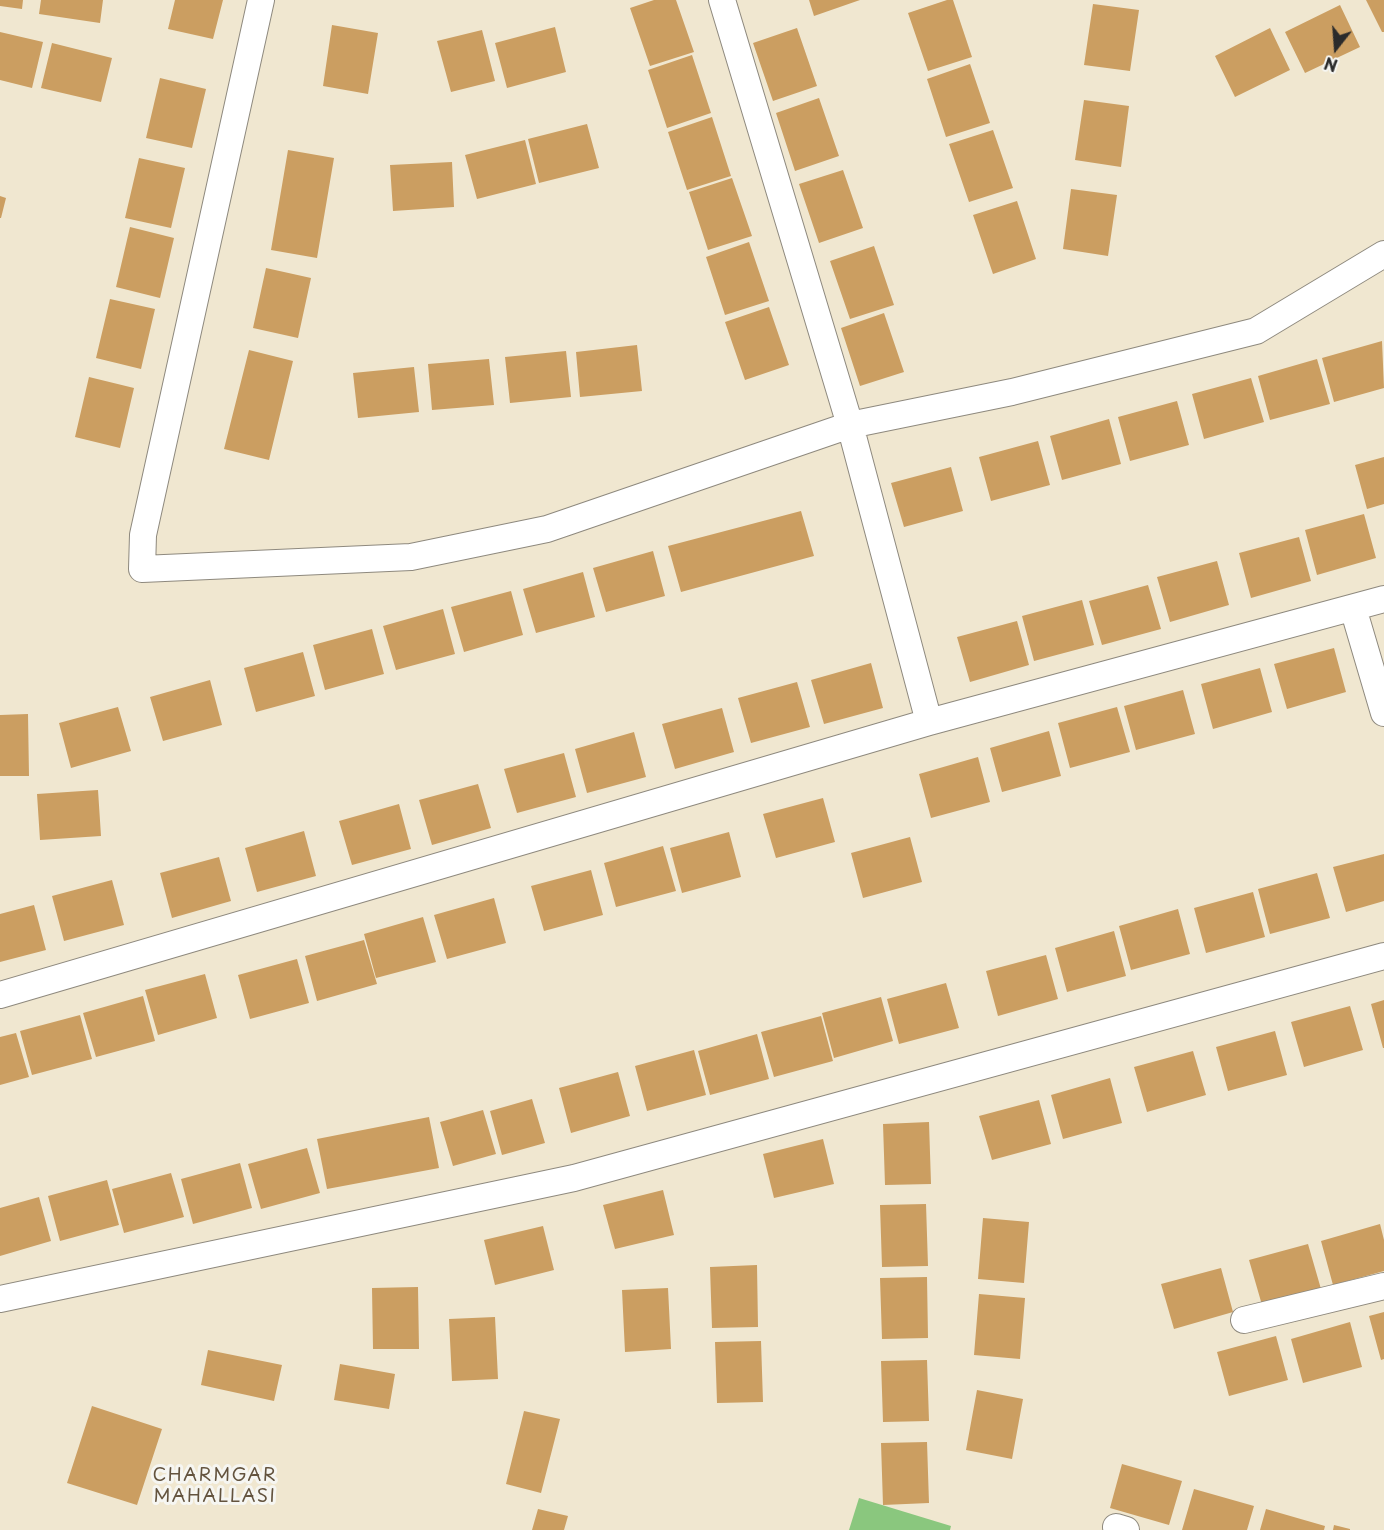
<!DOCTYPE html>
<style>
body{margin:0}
#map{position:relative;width:1384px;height:1530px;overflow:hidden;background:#f0e7d0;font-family:"Playpen Sans",sans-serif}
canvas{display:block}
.north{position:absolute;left:1306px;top:18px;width:60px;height:60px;-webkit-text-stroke:4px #f6f6f2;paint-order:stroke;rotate:197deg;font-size:16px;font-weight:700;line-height:24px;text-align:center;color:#2b2b2b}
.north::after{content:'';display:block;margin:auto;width:21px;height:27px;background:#2b2b2b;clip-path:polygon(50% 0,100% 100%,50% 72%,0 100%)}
</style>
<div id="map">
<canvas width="1384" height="1530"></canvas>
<div class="north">N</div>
</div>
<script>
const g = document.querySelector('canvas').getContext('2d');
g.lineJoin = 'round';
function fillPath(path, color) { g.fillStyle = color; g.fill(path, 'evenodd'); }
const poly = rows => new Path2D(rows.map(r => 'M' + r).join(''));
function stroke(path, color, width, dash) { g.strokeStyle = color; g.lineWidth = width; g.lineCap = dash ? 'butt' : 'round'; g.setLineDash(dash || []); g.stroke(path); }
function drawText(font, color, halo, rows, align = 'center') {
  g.font = font + ' "Playpen Sans",sans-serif'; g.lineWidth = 6; g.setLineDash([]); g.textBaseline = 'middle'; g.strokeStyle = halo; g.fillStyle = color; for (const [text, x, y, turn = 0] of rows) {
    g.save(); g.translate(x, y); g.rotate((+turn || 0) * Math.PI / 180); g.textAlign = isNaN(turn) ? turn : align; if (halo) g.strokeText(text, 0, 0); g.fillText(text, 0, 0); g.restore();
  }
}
fillPath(poly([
 [859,1498,951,1526,950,1530,849,1530]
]), '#8ac77e');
fillPath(poly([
 [0,0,23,0,22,9,0,6],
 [41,0,103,0,100,23,39,14],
 [175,0,223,0,213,39,168,29],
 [654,0,676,0,694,52,650,66,630,8],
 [809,0,860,0,814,16],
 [947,0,953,0,972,57,928,71,908,13],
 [1366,0,1384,0,1384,32,1382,32],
 [1093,4,1139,10,1130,71,1084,65],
 [1340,5,1360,47,1305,73,1285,32],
 [332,25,378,33,368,94,323,86],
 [555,27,566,72,507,88,495,43],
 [797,28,817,86,773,101,753,43],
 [1270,28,1290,70,1235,97,1215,56],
 [482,30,495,81,451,92,437,41],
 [0,32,43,42,32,88,0,80],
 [52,43,112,58,101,102,41,88],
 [692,55,711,113,667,128,648,70],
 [970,64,990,123,946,137,927,79],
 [160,78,206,89,192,148,146,138],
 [819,98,839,156,795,171,776,113],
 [1084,100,1129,106,1121,167,1075,160],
 [712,117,731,176,687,190,668,132],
 [587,124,599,168,539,183,528,139],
 [993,130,1013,188,969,202,949,144],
 [525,140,536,184,477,199,465,155],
 [288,150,334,158,317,258,271,250],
 [139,158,185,168,171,228,125,218],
 [452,162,454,207,393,211,390,165],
 [843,170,863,228,819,243,799,184],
 [732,178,752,236,708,250,689,192],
 [1071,189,1117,195,1108,256,1063,249],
 [0,196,6,198,1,218,0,218],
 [1017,201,1036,259,993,274,973,215],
 [130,227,174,238,160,298,116,287],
 [749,242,769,301,725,315,706,257],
 [874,246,894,305,850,319,830,261],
 [266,268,311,278,298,338,253,328],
 [110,299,155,309,141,369,96,358],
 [769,307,789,365,745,380,725,322],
 [884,313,904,372,860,386,841,328],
 [1382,341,1384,388,1334,402,1322,358],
 [637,345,642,391,580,397,576,352],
 [249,350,293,361,269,460,224,449],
 [566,351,571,397,510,403,505,357],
 [489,359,494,405,432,410,428,364],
 [1317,359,1330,404,1270,420,1258,376],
 [414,367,419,412,358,418,353,373],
 [89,377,134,388,120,448,75,437],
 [1251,378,1264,422,1204,439,1192,394],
 [1177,401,1189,445,1130,461,1118,417],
 [1109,419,1121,464,1062,480,1050,436],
 [1038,441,1050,485,991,501,979,457],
 [1384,457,1384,504,1367,509,1355,465],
 [951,467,963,511,904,527,891,483],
 [801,511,814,556,681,592,668,546],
 [1364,514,1376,558,1317,575,1305,530],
 [1299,537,1311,581,1251,598,1239,553],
 [653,551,665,596,606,612,593,568],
 [1217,561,1229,605,1170,622,1157,577],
 [583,572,595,617,536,633,523,589],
 [1148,585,1161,629,1102,645,1089,601],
 [511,591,523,635,464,652,451,607],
 [1082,600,1094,645,1034,661,1022,616],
 [443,609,455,654,396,670,383,626],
 [1017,621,1029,665,970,682,957,637],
 [372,629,384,674,325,690,313,645],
 [1334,648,1346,692,1287,709,1274,664],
 [303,652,315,696,256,712,244,668],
 [871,663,883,708,824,724,811,680],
 [1260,668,1272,712,1213,729,1201,684],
 [210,680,222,725,163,741,150,697],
 [797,682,810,727,751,743,738,698],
 [1183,690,1195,734,1136,750,1124,706],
 [118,707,131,751,71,768,59,723],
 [1117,707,1130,752,1070,768,1058,723],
 [722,708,734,752,675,769,662,724],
 [28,714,29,776,0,776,0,715],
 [1049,731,1061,776,1002,792,990,748],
 [634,732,646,777,587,793,575,749],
 [564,753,576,797,517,813,504,769],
 [978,757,990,802,931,818,919,774],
 [478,784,491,828,432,845,419,800],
 [98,790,101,836,40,840,37,794],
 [823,798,835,842,776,858,763,814],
 [399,804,411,849,352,865,339,821],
 [304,831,316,876,257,892,245,848],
 [729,832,741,877,682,893,670,848],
 [910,837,922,882,863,898,851,853],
 [663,846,676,891,616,907,604,863],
 [1384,854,1384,901,1346,912,1333,867],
 [219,857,231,901,172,918,160,873],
 [591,870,603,915,544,931,531,886],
 [1317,873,1330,918,1270,934,1258,889],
 [112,880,124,925,64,941,52,896],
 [1253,892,1265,937,1206,953,1194,908],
 [494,898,506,943,447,959,434,915],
 [34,905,46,950,0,962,0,914],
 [1178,909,1190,954,1131,970,1119,926],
 [423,917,436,962,376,978,364,934],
 [1114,931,1126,976,1067,992,1055,948],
 [364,940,377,984,317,1001,305,956],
 [1046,955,1058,999,998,1016,986,971],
 [297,959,309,1003,250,1019,238,975],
 [205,974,217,1018,158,1035,145,990],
 [946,983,959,1028,899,1044,887,999],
 [143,996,155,1041,96,1057,83,1013],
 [881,997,893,1041,834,1058,822,1013],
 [1384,1000,1384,1048,1383,1048,1371,1004],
 [1350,1006,1363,1050,1304,1067,1291,1022],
 [80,1015,92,1059,32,1075,20,1031],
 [821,1016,833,1061,774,1077,761,1032],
 [1275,1031,1287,1075,1228,1091,1216,1047],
 [16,1033,29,1077,0,1085,0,1037],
 [757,1034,769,1079,710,1095,698,1051],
 [694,1050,706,1095,647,1111,635,1066],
 [1193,1051,1206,1095,1147,1112,1134,1067],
 [618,1072,630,1116,571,1133,559,1088],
 [1110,1078,1122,1123,1063,1139,1051,1095],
 [532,1099,545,1143,502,1155,490,1111],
 [1039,1100,1051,1144,992,1160,979,1116],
 [483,1110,496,1154,453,1166,440,1122],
 [429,1117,439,1168,327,1189,317,1139],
 [929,1122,931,1184,885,1185,883,1124],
 [823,1139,834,1184,774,1198,763,1154],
 [307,1148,320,1193,261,1209,248,1164],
 [240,1163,252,1208,193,1224,181,1179],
 [171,1173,184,1217,124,1233,112,1189],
 [107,1180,119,1225,60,1241,48,1196],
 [663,1190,674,1235,615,1249,603,1205],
 [39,1197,51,1241,0,1256,0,1208],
 [926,1204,928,1266,882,1267,880,1205],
 [983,1218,1029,1222,1024,1283,978,1279],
 [1380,1224,1384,1240,1384,1271,1333,1285,1321,1241],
 [543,1226,554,1270,495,1285,484,1240],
 [1308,1244,1321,1289,1262,1305,1249,1260],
 [757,1265,758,1327,712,1328,710,1267],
 [1221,1268,1233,1312,1174,1329,1161,1284],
 [927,1277,928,1338,882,1339,880,1278],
 [418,1287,419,1349,373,1349,372,1288],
 [668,1288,671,1349,625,1352,622,1290],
 [979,1294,1025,1298,1020,1359,974,1355],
 [1384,1312,1384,1359,1381,1360,1369,1316],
 [495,1317,498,1379,452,1381,449,1319],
 [1350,1322,1362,1367,1303,1383,1291,1339],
 [1276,1336,1288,1380,1229,1396,1217,1352],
 [761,1341,763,1402,717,1403,715,1342],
 [208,1350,282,1365,274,1401,201,1385],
 [927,1360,929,1421,883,1422,881,1361],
 [340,1364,395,1374,389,1409,334,1400],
 [977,1390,1023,1399,1012,1459,966,1450],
 [92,1406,162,1429,137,1505,67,1483],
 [524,1411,560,1419,541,1493,506,1484],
 [927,1442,929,1503,883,1505,881,1443],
 [1122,1464,1182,1481,1169,1525,1110,1508],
 [1194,1489,1254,1506,1247,1530,1182,1530],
 [538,1509,568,1516,564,1530,532,1530],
 [1266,1509,1325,1526,1324,1530,1260,1530],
 [1334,1525,1350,1529,1350,1530,1333,1530]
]), '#cb9e61');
const street = poly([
 [261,0,143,535,142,569,411,557,547,529,850,425,1012,392,1256,331,1384,254],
 [722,0,850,425,929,722],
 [1353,608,1384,713],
 [0,995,929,722,1384,599],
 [0,1299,574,1178,1384,956],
 [1244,1320,1384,1286],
 [1116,1527,1126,1530]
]);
stroke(street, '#8e897e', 28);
stroke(street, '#fff', 26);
g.letterSpacing = '1.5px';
drawText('18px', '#63533e', '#f6f6f2', [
 ["CHARMGAR",215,1476],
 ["MAHALLASI",215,1497]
]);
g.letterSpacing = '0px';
</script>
